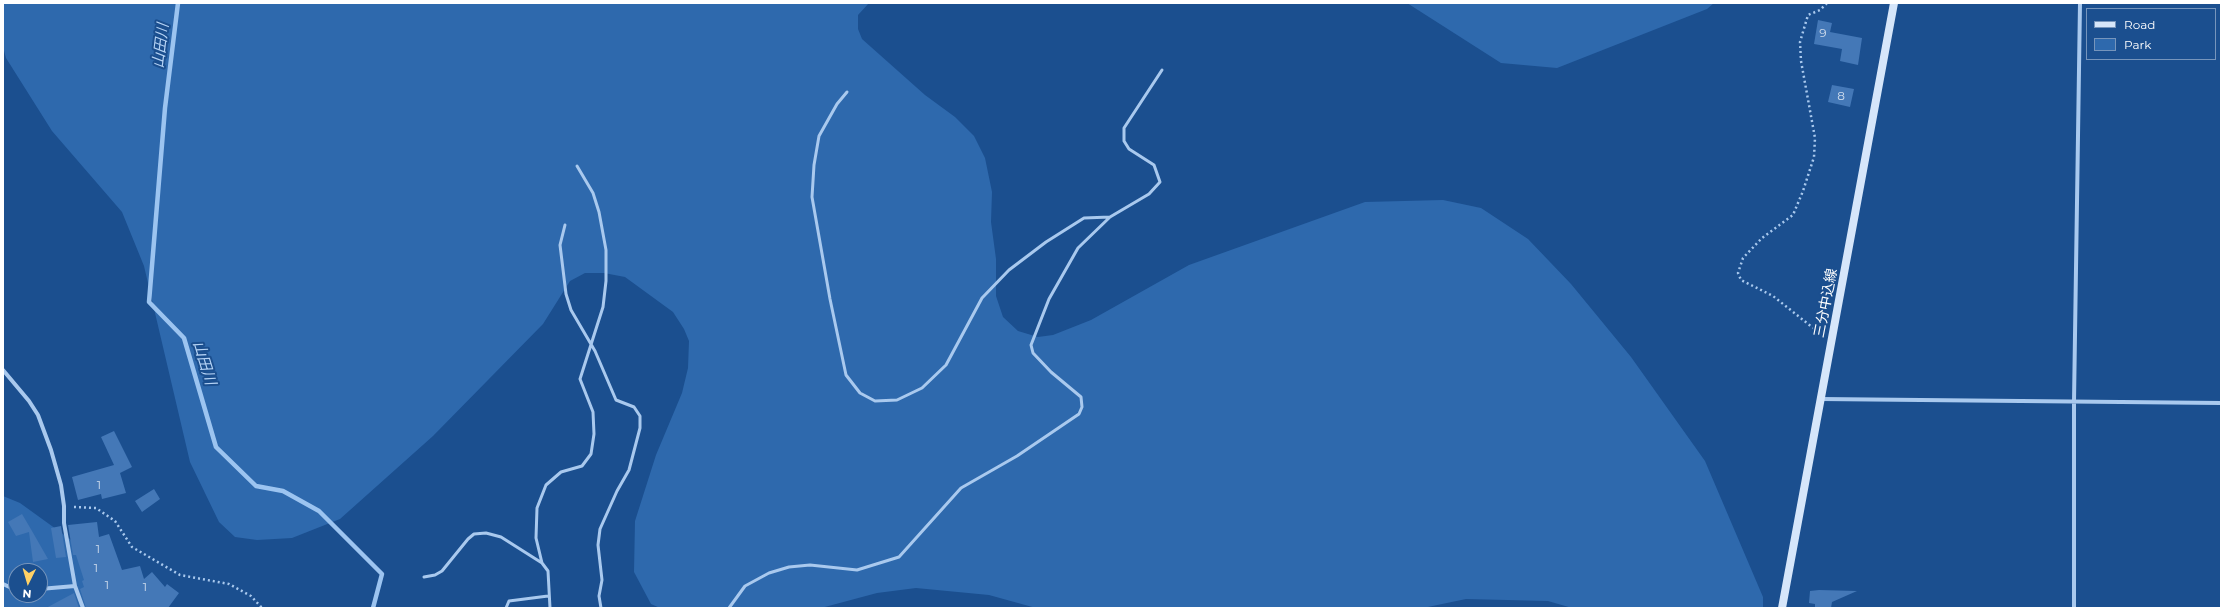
<!DOCTYPE html>
<meta charset="utf-8">
<style>
body{margin:0}
#map{position:relative;width:2224px;height:611px;overflow:hidden;background:#1b4f8f;font-family:Montserrat,sans-serif}
canvas{display:block}
.frame{position:absolute;inset:0;border:4px solid #fff;pointer-events:none}
.legend{position:absolute;left:2086px;top:8px;width:130px;height:52px;box-sizing:border-box;background:#1b4f8f;border:1px solid #7695bc;margin:0;padding:5px 7px;list-style:none;font-size:12px;color:#fff}
.legend li{display:flex;align-items:center;gap:8px;height:20px}
.legend b{width:20px;border:1px solid #7695bc}
.north{position:absolute;left:8px;top:563px;width:40px;height:40px;box-sizing:border-box;background:#1b4f8f;border:1px solid #7695bc;border-radius:50%;rotate:185deg;font-size:11px;font-weight:700;line-height:16px;text-align:center;color:#fff}
.north::after{content:'';display:block;margin:auto;width:14px;height:18px;background:#ffd166;clip-path:polygon(50% 0,100% 100%,50% 72%,0 100%)}
</style>
<div id="map">
<canvas width="2224" height="611"></canvas>
<div class="frame"></div>
<ul class="legend">
<li><b style="height:5px;background:#d6e6fa"></b>Road</li>
<li><b style="height:11px;background:#2e69ad"></b>Park</li>
</ul>
<div class="north">N</div>
</div>
<script>
const g = document.querySelector('canvas').getContext('2d');
g.lineJoin = 'round';
function fillPath(path, color) { g.fillStyle = color; g.fill(path, 'evenodd'); }
const poly = rows => new Path2D(rows.map(r => 'M' + r).join(''));
function stroke(path, color, width, dash) { g.strokeStyle = color; g.lineWidth = width; g.lineCap = dash ? 'butt' : 'round'; g.setLineDash(dash || []); g.stroke(path); }
function drawText(font, color, halo, rows, align = 'center') {
  g.font = font + ' Montserrat,"Noto Sans JP",sans-serif'; g.lineWidth = 4; g.setLineDash([]); g.textBaseline = 'middle'; g.strokeStyle = halo; g.fillStyle = color; for (const [text, x, y, turn = 0] of rows) {
    g.save(); g.translate(x, y); g.rotate((+turn || 0) * Math.PI / 180); g.textAlign = isNaN(turn) ? turn : align; if (halo) g.strokeText(text, 0, 0); g.fillText(text, 0, 0); g.restore();
  }
}
fillPath(poly([
 [3,3,869,3,858,15,858,29,862,39,925,95,955,117,974,136,985,158,992,192,991,222,996,259,996,296,1003,317,1018,331,1038,337,1053,335,1091,320,1189,265,1365,202,1443,200,1481,208,1528,239,1571,284,1631,357,1705,461,1763,597,1763,608,1572,608,1548,601,1466,599,1423,608,1036,608,989,595,916,588,877,593,821,608,660,608,651,604,634,572,635,521,656,455,682,393,688,368,689,341,684,329,673,312,625,277,604,273,585,273,570,281,543,324,433,436,340,519,292,538,257,540,235,537,219,522,190,462,144,266,122,212,52,131,6,58,3,47],
 [1407,3,1714,3,1707,9,1557,68,1501,63],
 [3,496,20,503,99,560,114,608,3,608],
 [16,571,40,571,40,595,16,595]
]), '#2e69ad');
stroke(poly([
 [178,3,165,108,149,302,184,338,216,447,256,486,283,491,319,511,382,574,373,608]
]), '#9cc4f0', 4.5);
fillPath(poly([
 [1818,20,1832,23,1830,32,1862,38,1858,65,1840,61,1842,49,1814,44],
 [1832,85,1854,89,1850,107,1828,102],
 [114,431,132,467,120,473,126,493,102,499,101,494,78,500,72,477,114,465,101,437],
 [154,489,160,499,142,512,135,501],
 [22,514,32,531,48,559,33,562,29,532,16,536,8,522],
 [97,522,99,537,109,534,122,570,140,566,144,579,152,572,165,587,167,584,179,593,168,608,86,608,80,589,84,587,82,581,84,580,76,555,73,555,68,525],
 [61,526,66,557,56,558,51,528],
 [1819,590,1857,591,1832,602,1831,608,1815,608,1815,604,1809,603,1810,591],
 [74,593,79,608,46,608]
]), '#4478b7');
stroke(poly([
 [1822,335,1773,296,1741,280,1738,273,1743,258,1762,238,1793,215,1803,191,1814,157,1815,138,1801,61,1800,42,1808,15,1820,10,1827,3],
 [74,507,96,508,115,521,132,547,180,575,229,584,251,596,262,608]
]), '#a9c9ee', 2.5, [2, 3]);
stroke(poly([
 [847,92,837,104,819,136,814,165,812,197,830,299,846,375,860,393,875,401,897,400,922,388,946,365,982,298,1009,270,1046,242,1084,218,1110,217],
 [565,225,560,245,566,294,571,310,595,351,616,400,634,407,640,416,640,428,629,470,617,491,600,529,598,545,602,580,599,596,601,608],
 [542,563,536,538,537,508,546,485,561,472,582,466,591,454,594,434,593,412,580,379,603,307,606,281,606,250,599,212,593,193,577,166],
 [424,577,435,575,442,571,468,539,474,534,486,533,501,537,542,563,548,571,550,608],
 [506,608,509,601,548,596],
 [729,608,745,586,769,573,789,567,810,565,857,570,899,557,961,488,1017,456,1079,414,1082,407,1081,397,1051,372,1033,353,1031,345,1049,299,1078,248,1110,217,1149,194,1160,182,1154,165,1129,149,1124,141,1124,128,1162,70]
]), '#a9c9ee', 3);
stroke(poly([
 [3,370,29,401,38,415,51,450,61,485,64,506,64,523,75,586,83,608],
 [1821,399,2221,403],
 [3,584,16,590],
 [40,589,75,586],
 [2074,608,2074,401,2080,3]
]), '#a9c9ee', 4);
stroke(poly([
 [1782,608,1894,3]
]), '#d6e6fa', 8);
drawText('12px', '#d0dded', null, [
 ["9",1823,33],
 ["8",1841,96],
 ["1",99,485],
 ["1",98,549],
 ["1",96,568],
 ["1",107,585],
 ["1",145,587]
]);
drawText('14px', '#fff', '#1b4f8f', [
 ["三分中込線",1826,303,-79]
]);
drawText('italic 15px', '#b5d3f5', '#1b4f8f', [
 ["山田川",161,46,-83],
 ["山田川",204,363,73]
]);
</script>
